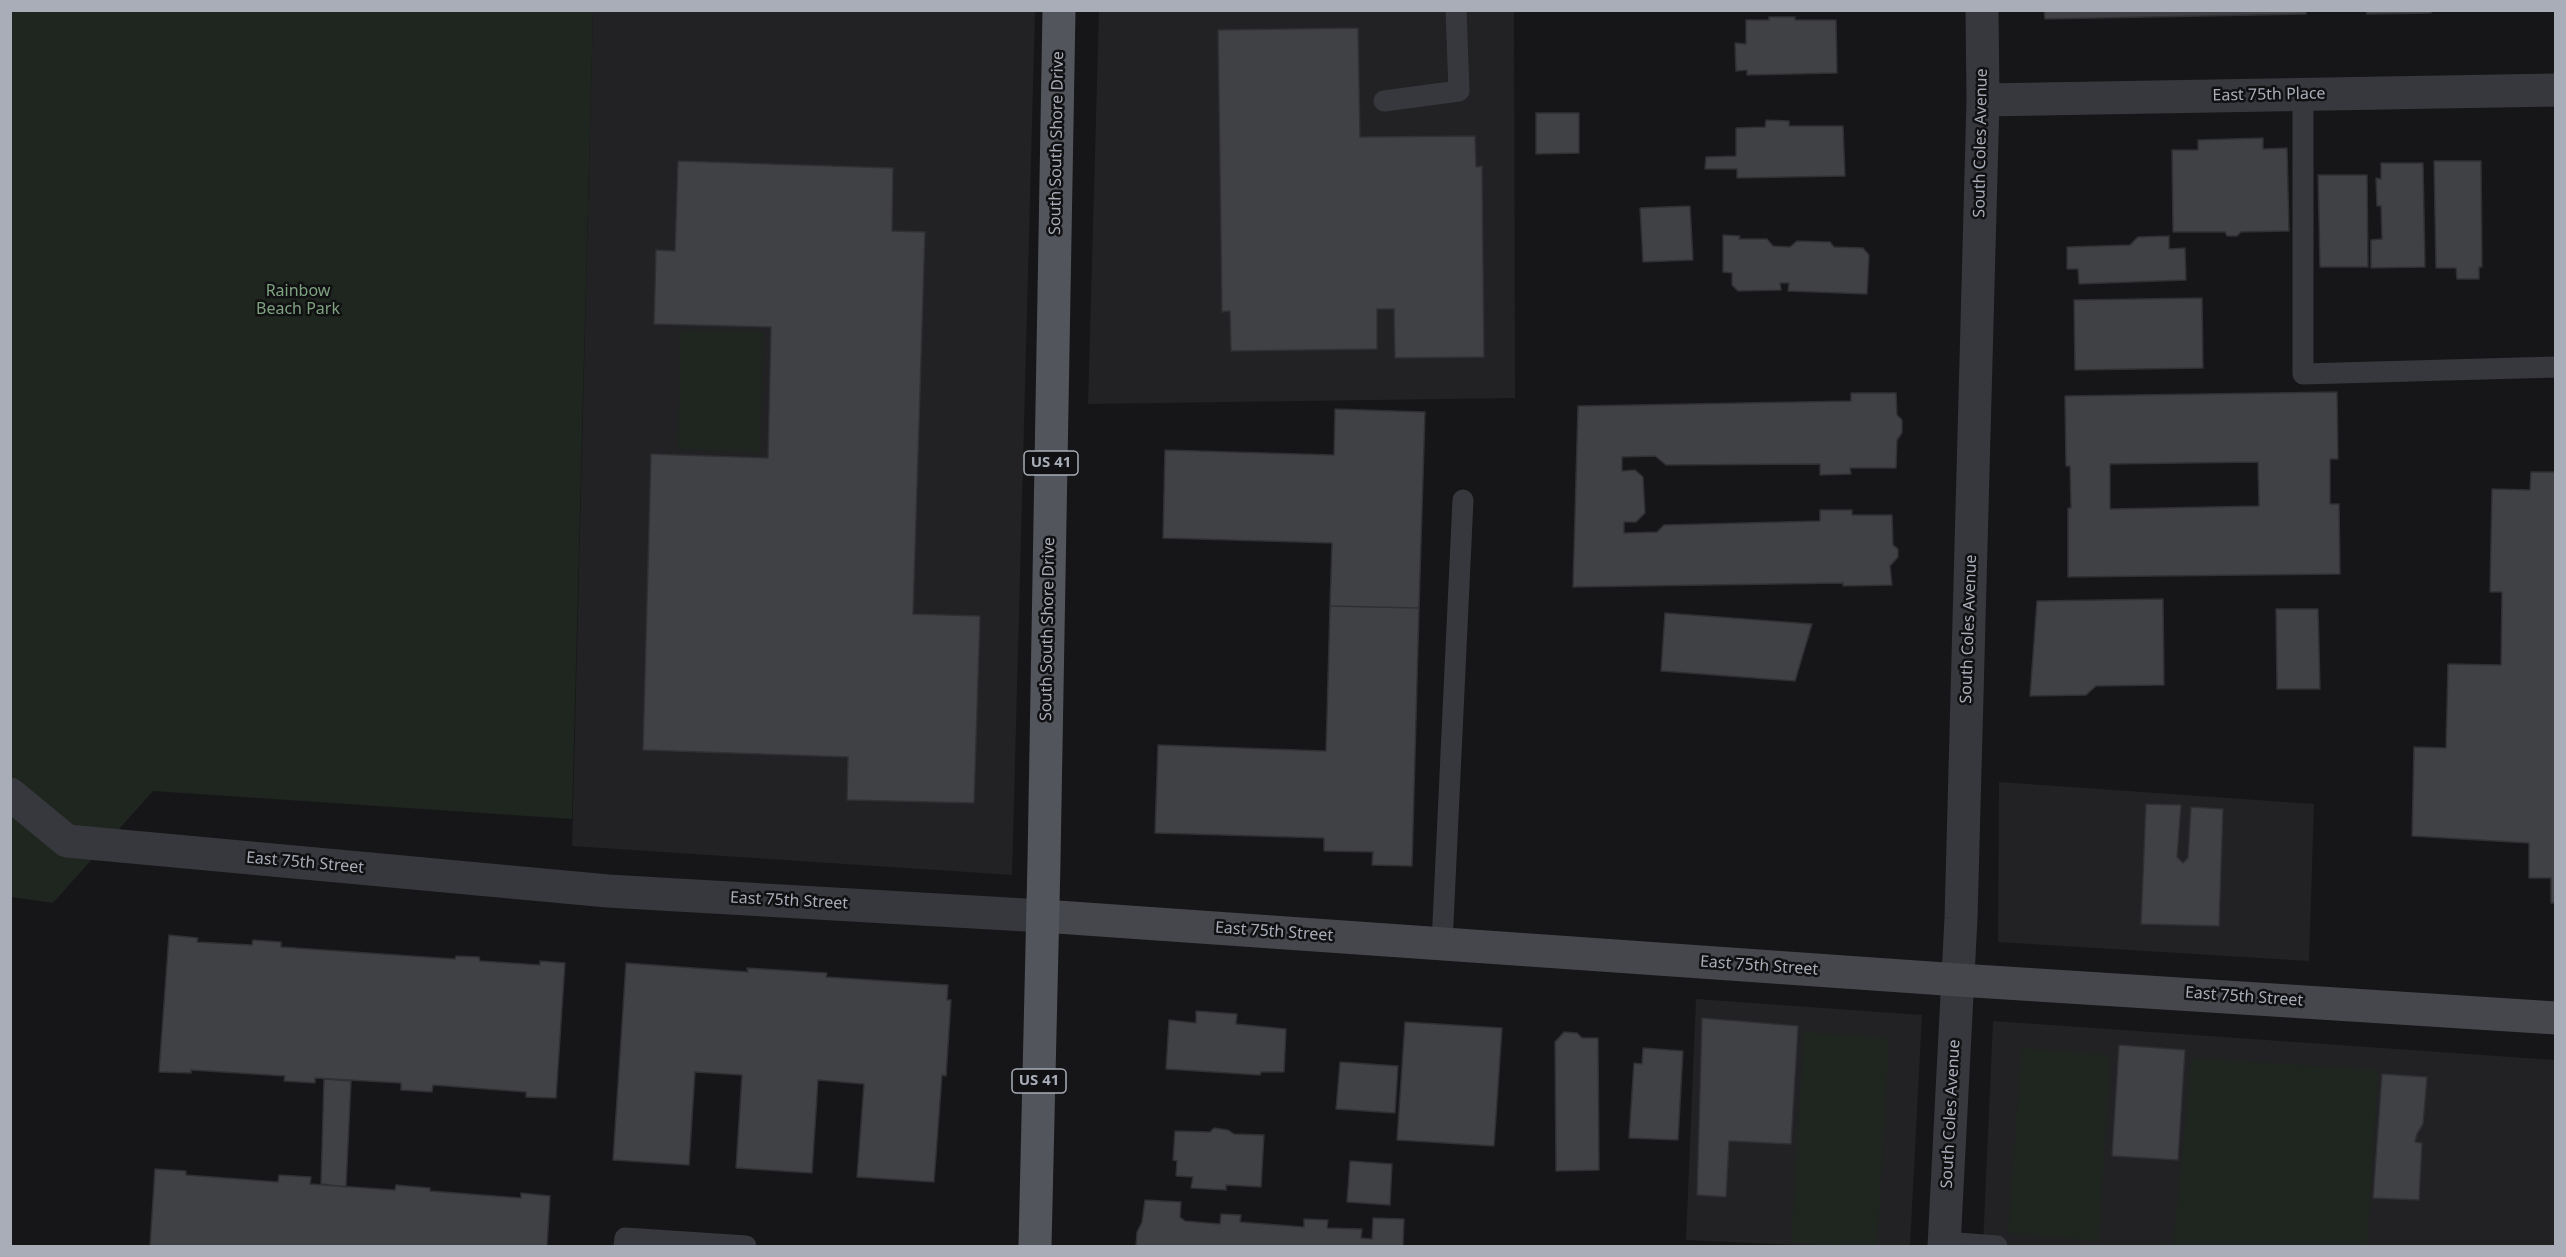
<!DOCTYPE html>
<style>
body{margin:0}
#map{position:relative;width:2566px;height:1257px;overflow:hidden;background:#161618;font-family:"Noto Sans",sans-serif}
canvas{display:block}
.frame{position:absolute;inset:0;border:12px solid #a8adb8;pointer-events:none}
</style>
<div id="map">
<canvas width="2566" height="1257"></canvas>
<div class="frame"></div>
</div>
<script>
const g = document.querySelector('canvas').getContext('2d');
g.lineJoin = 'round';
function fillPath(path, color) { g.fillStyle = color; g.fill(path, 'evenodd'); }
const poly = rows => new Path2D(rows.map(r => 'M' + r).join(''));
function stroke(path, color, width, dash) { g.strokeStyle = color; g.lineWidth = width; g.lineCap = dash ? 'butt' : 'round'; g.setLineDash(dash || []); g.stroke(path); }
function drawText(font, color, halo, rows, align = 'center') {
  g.font = font + ' "Noto Sans",sans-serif'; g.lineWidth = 5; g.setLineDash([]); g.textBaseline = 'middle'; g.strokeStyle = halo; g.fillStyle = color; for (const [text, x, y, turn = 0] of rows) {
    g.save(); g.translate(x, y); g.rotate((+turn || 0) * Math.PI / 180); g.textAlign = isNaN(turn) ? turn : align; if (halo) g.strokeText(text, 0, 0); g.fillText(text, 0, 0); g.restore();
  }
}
fillPath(poly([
 [593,11,1035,11,1012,875,572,846],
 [1099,11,1514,11,1515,398,1088,404],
 [1999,782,2314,804,2309,961,1998,942],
 [1696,999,1922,1015,1910,1246,1820,1246,1686,1240],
 [1993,1021,2555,1060,2555,1246,1983,1245]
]), '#222225');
fillPath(poly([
 [11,11,593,11,572,819,153,791,53,903,11,897],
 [681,330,763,332,760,452,678,449],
 [1804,1032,1889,1038,1877,1246,1791,1243],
 [2022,1048,2110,1055,2099,1241,2008,1233],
 [2192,1058,2378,1070,2367,1246,2173,1246]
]), '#1e261f');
const building = poly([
 [2044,10,2306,10,2306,14,2045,19,2044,10],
 [2366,10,2431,10,2431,13,2367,14,2366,10],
 [1769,17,1795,17,1795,20,1836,20,1837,73,1747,75,1747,70,1736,71,1735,43,1746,44,1746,20,1769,20,1769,17],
 [1358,28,1360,137,1475,136,1476,167,1482,166,1484,357,1395,358,1394,309,1377,309,1377,349,1231,351,1230,311,1222,312,1218,30,1358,28],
 [1536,113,1579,113,1579,153,1536,154,1536,113],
 [1766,120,1789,121,1789,126,1843,126,1845,176,1737,178,1737,169,1705,169,1706,157,1736,156,1736,128,1765,127,1766,120],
 [2263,138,2263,149,2287,148,2289,231,2241,232,2237,236,2227,236,2225,232,2173,232,2172,150,2198,150,2198,140,2263,138],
 [678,161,893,168,892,231,925,232,913,614,980,616,974,803,847,800,848,757,643,750,651,454,768,458,771,327,654,324,656,250,675,251,678,161],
 [2434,161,2481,161,2482,267,2479,267,2479,279,2457,279,2456,268,2436,268,2434,161],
 [2381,163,2423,163,2425,267,2371,268,2371,240,2382,239,2381,206,2377,206,2376,178,2381,179,2381,163],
 [2318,175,2367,175,2368,267,2320,267,2318,175],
 [1690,206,1693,260,1643,262,1640,208,1690,206],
 [1723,235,1740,236,1739,239,1767,239,1773,246,1790,247,1797,241,1830,242,1834,247,1863,248,1869,255,1867,294,1788,291,1789,283,1780,283,1781,290,1738,291,1732,285,1732,273,1723,272,1723,235],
 [2169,236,2169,249,2185,248,2186,280,2079,284,2078,269,2067,269,2067,247,2130,245,2138,237,2169,236],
 [2202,298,2203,368,2075,370,2074,300,2202,298],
 [2337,392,2338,459,2330,459,2330,504,2339,504,2340,574,2068,577,2068,508,2071,508,2070,466,2066,466,2065,396,2337,392],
 [2258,462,2259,506,2110,509,2110,464,2258,462],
 [1851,393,1896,393,1897,415,1902,420,1902,433,1897,440,1896,468,1850,468,1851,474,1820,475,1820,464,1666,465,1655,456,1622,457,1622,471,1635,470,1643,477,1645,513,1636,522,1624,522,1624,533,1657,532,1664,525,1820,521,1820,510,1852,510,1852,515,1892,515,1893,545,1898,549,1898,557,1890,566,1892,585,1843,586,1843,583,1573,587,1578,406,1851,401,1851,393],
 [1335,409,1425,412,1419,608,1330,606,1332,543,1163,538,1165,450,1334,455,1335,409],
 [2531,472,2556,472,2556,903,2551,903,2551,878,2529,878,2529,843,2412,836,2414,747,2446,748,2448,664,2501,665,2502,592,2490,592,2492,489,2530,490,2531,472],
 [2163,599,2164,685,2096,686,2086,695,2030,696,2037,601,2163,599],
 [1330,606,1419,608,1412,866,1372,865,1373,852,1324,851,1324,838,1155,833,1158,745,1326,751,1330,606],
 [2276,609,2318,609,2320,689,2277,689,2276,609],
 [1665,613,1812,624,1795,681,1661,671,1665,613],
 [2146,804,2181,805,2177,857,2183,863,2188,858,2191,807,2223,809,2219,926,2141,924,2146,804],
 [169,935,198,938,197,942,252,945,253,940,281,942,281,947,455,959,456,956,479,957,480,961,540,965,540,961,565,963,556,1098,526,1097,526,1092,433,1085,432,1092,401,1090,401,1083,315,1078,315,1083,284,1081,285,1076,191,1070,191,1073,159,1072,169,935],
 [626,963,748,972,747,968,827,973,826,977,948,985,947,1000,951,1000,946,1076,942,1075,934,1182,857,1177,864,1084,818,1080,812,1173,736,1168,742,1075,695,1072,689,1165,613,1160,626,963],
 [1196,1011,1237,1014,1236,1024,1286,1029,1284,1072,1261,1072,1260,1075,1166,1069,1169,1020,1196,1023,1196,1011],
 [1702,1018,1798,1026,1791,1144,1729,1141,1726,1197,1697,1195,1702,1018],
 [1405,1022,1502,1028,1494,1146,1397,1140,1405,1022],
 [1564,1032,1577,1033,1582,1038,1598,1038,1599,1170,1556,1171,1555,1042,1564,1032],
 [2119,1045,2185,1050,2178,1160,2112,1156,2119,1045],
 [1643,1048,1683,1051,1678,1140,1629,1138,1634,1063,1642,1064,1643,1048],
 [1340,1062,1398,1066,1395,1113,1336,1109,1340,1062],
 [2382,1074,2427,1077,2423,1124,2417,1134,2415,1142,2422,1143,2419,1200,2373,1198,2382,1074],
 [324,1079,351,1081,346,1187,321,1184,324,1079],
 [1214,1128,1228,1130,1234,1134,1264,1135,1261,1187,1226,1185,1226,1190,1191,1188,1193,1177,1176,1176,1177,1161,1173,1160,1175,1131,1210,1132,1214,1128],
 [1350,1161,1392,1164,1390,1205,1347,1202,1350,1161],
 [155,1169,186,1171,186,1175,278,1182,279,1175,311,1177,310,1184,395,1190,396,1185,430,1188,430,1191,521,1198,521,1193,550,1196,547,1246,150,1246,155,1169],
 [1145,1200,1181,1202,1180,1217,1185,1221,1220,1224,1221,1214,1241,1215,1240,1222,1304,1227,1304,1219,1328,1220,1327,1228,1362,1229,1361,1238,1372,1239,1373,1218,1404,1219,1403,1246,1136,1246,1137,1232,1142,1222,1145,1200]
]);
fillPath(building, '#404145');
stroke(building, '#303034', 1.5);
stroke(poly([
 [2303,94,2303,374,2556,367],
 [1384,101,1459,91,1456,10],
 [1442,944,1463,500],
 [1944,1242,1997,1246],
 [624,1246,625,1238,746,1246]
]), '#37383d', 21);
stroke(poly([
 [1983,100,2556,90],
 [10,794,67,841,608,891,1043,916],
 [1944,1246,1961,918,1983,100,1982,10]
]), '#37383d', 33);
stroke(poly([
 [1043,916,1959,980,2556,1018]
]), '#45474d', 33);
stroke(poly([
 [1035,1246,1044,861,1059,10]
]), '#53555c', 33);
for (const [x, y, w] of [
 [1051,463,54],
 [1039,1081,54]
]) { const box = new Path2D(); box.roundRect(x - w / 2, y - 12, w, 24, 4.5); g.fillStyle = '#111113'; g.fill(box); stroke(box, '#a8adb8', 1.5); }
drawText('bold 15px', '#a8adb8', null, [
 ["US 41",1051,463],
 ["US 41",1039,1081]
]);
drawText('16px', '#a8adb8', '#111113', [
 ["East 75th Place",2269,95,-1],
 ["South South Shore Drive",1057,143,-89],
 ["South Coles Avenue",1981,143,-89],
 ["South South Shore Drive",1048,629,-89],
 ["South Coles Avenue",1969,629,-88],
 ["East 75th Street",305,863,5],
 ["East 75th Street",789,901,3],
 ["East 75th Street",1274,932,4],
 ["East 75th Street",1759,966,4],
 ["East 75th Street",2244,997,4],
 ["South Coles Avenue",1951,1114,-87]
]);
drawText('16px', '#7fa381', '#111113', [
 ["Rainbow",298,291],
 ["Beach Park",298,309]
]);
</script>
